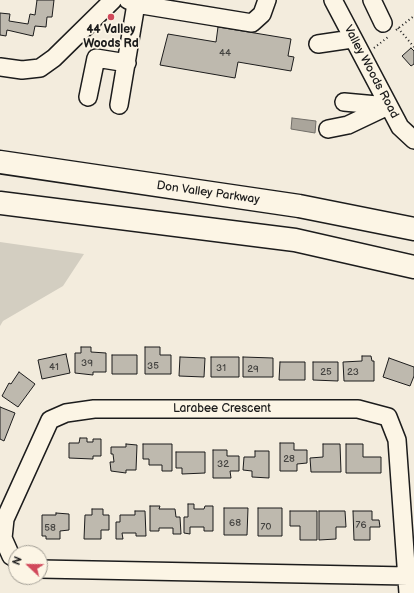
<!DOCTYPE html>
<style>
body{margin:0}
#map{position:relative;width:414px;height:593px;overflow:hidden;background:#f3ecdd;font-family:"Balsamiq Sans",sans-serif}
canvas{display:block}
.north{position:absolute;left:8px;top:545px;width:40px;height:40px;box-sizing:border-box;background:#fcf5e5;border:1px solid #a29e95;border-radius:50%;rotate:292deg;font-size:11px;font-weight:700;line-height:16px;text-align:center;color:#1c1c1c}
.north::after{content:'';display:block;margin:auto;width:14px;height:18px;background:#d1495b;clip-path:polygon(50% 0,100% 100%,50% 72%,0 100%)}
</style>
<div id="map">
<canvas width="414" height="593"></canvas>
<div class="north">N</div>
</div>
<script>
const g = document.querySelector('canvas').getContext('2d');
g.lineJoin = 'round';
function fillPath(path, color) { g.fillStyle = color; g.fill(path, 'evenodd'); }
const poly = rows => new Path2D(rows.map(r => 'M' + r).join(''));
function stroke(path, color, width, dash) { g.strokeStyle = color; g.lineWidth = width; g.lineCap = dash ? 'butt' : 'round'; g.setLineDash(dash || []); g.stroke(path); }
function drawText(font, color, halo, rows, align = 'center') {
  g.font = font + ' "Balsamiq Sans",sans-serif'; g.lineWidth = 3.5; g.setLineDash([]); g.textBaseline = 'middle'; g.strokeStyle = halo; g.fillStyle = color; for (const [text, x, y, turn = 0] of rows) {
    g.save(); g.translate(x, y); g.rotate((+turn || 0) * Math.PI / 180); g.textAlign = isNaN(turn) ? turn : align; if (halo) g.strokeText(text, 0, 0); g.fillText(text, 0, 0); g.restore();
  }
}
fillPath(poly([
 [0,242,84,254,63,286,3,321,0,326]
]), '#d3cec1');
const water = poly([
 [292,118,316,121,315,133,291,129,292,118]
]);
fillPath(water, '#aaa59b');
stroke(water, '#716e68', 1);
const building = poly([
 [37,0,54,0,52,17,47,17,46,27,35,26,33,36,7,30,6,36,0,35,0,13,10,14,9,21,28,24,30,14,35,15,37,0],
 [218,27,291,39,288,56,294,57,291,71,238,62,235,78,160,65,168,34,216,42,218,27],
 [411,48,414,51,414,64,411,66,402,56,411,48],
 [81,347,91,347,91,352,106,353,106,372,93,372,93,375,75,373,75,353,81,353,81,347],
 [145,347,160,347,160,355,171,355,171,374,145,374,145,347],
 [66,354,70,373,42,379,38,360,66,354],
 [112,355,137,355,137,374,112,374,112,355],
 [362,356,371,356,372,361,374,361,374,381,344,381,343,362,362,361,362,356],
 [180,357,205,358,204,377,179,376,180,357],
 [211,357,239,357,239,377,211,377,211,357],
 [243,357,273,358,273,377,243,377,243,357],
 [389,358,414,367,414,376,410,386,383,377,389,358],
 [280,362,305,362,305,380,279,380,280,362],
 [313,362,338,362,338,381,313,380,313,362],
 [19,372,35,384,18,407,2,396,9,383,11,384,19,372],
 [0,407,15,413,4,441,0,439,0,407],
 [80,438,87,438,87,442,93,442,93,439,101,439,101,456,93,456,93,459,69,458,69,443,79,443,80,438],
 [280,443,294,443,294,450,307,450,307,463,297,464,297,471,280,471,280,443],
 [126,444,137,445,136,470,126,470,126,473,111,471,110,462,114,462,113,454,111,454,111,447,126,447,126,444],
 [143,444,172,444,172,471,162,471,162,465,149,465,149,459,143,459,143,444],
 [323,444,340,444,341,472,311,472,310,458,323,457,323,444],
 [346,444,363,444,363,457,381,457,381,473,346,473,346,444],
 [213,450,227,450,227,456,239,456,239,471,230,471,231,478,213,478,213,450],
 [255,451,269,451,269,478,252,477,252,471,243,470,244,457,255,457,255,451],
 [176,452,205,452,205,473,182,474,182,468,176,468,176,452],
 [188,504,194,504,194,509,204,509,205,506,213,506,213,531,204,531,204,527,190,527,190,534,184,533,184,517,188,517,188,504],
 [150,506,160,506,159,509,175,509,176,517,180,517,181,534,173,534,173,528,159,528,159,531,150,531,150,506],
 [224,508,248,508,247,535,224,535,224,508],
 [258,508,282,508,282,536,258,536,258,508],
 [92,509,103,509,103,515,109,515,109,530,101,530,101,539,84,539,85,515,92,515,92,509],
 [135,511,145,511,146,536,136,536,136,533,122,533,123,539,116,539,116,522,120,522,120,515,135,515,135,511],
 [290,511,317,511,317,540,300,540,300,526,290,526,290,511],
 [319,511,345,511,346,527,336,527,336,539,319,540,319,511],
 [353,511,372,511,372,520,379,520,380,527,370,527,370,540,354,540,353,511],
 [56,513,69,514,69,530,60,531,60,539,46,539,46,536,42,536,42,515,56,515,56,513]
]);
fillPath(building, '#beb9ae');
stroke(building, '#1c1c1c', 1);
const minor = poly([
 [333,0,400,127,414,140],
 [372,0,383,23],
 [136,4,252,23,262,14,267,0],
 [318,44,352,39],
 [0,67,22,70,40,68,54,58,113,0],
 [88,97,96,58,127,63],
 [119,105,136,4,128,0],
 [328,129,348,125,388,106,344,102],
 [16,559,11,556,3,538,5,519,50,420,66,413,94,409,358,409,388,417,397,440,408,593],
 [40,569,408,576]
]);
const highway = poly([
 [0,162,299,206,414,229],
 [0,203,295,240,414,267]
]);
stroke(minor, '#1c1c1c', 20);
stroke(highway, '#1c1c1c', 25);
stroke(poly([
 [398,28,414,47],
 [396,30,414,16],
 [374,48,388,37]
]), '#1c1c1c', 2, [1, 3]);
stroke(minor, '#fcf5e5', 17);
stroke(highway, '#fcf5e5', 22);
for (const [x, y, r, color] of [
 [111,17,4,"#d1495b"]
]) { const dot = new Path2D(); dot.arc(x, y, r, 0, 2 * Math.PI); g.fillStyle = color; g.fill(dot); stroke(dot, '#fcf5e5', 1.5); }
drawText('10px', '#444340', null, [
 ["44",225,53],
 ["39",87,363],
 ["35",153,366],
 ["41",54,367],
 ["31",221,368],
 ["29",253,369],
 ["25",326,372],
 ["23",353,372],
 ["28",289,459],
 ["32",223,464],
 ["68",235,523],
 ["76",361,525],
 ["70",266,527],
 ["58",50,528]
]);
drawText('bold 12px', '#1c1c1c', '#fcf5e5', [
 ["44 Valley",111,30],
 ["Woods Rd",111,44]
]);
drawText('12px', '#1c1c1c', '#fcf5e5', [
 ["Valley Woods Road",371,72,62],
 ["Don Valley Parkway",208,193,8],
 ["Larabee Crescent",222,409]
]);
</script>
